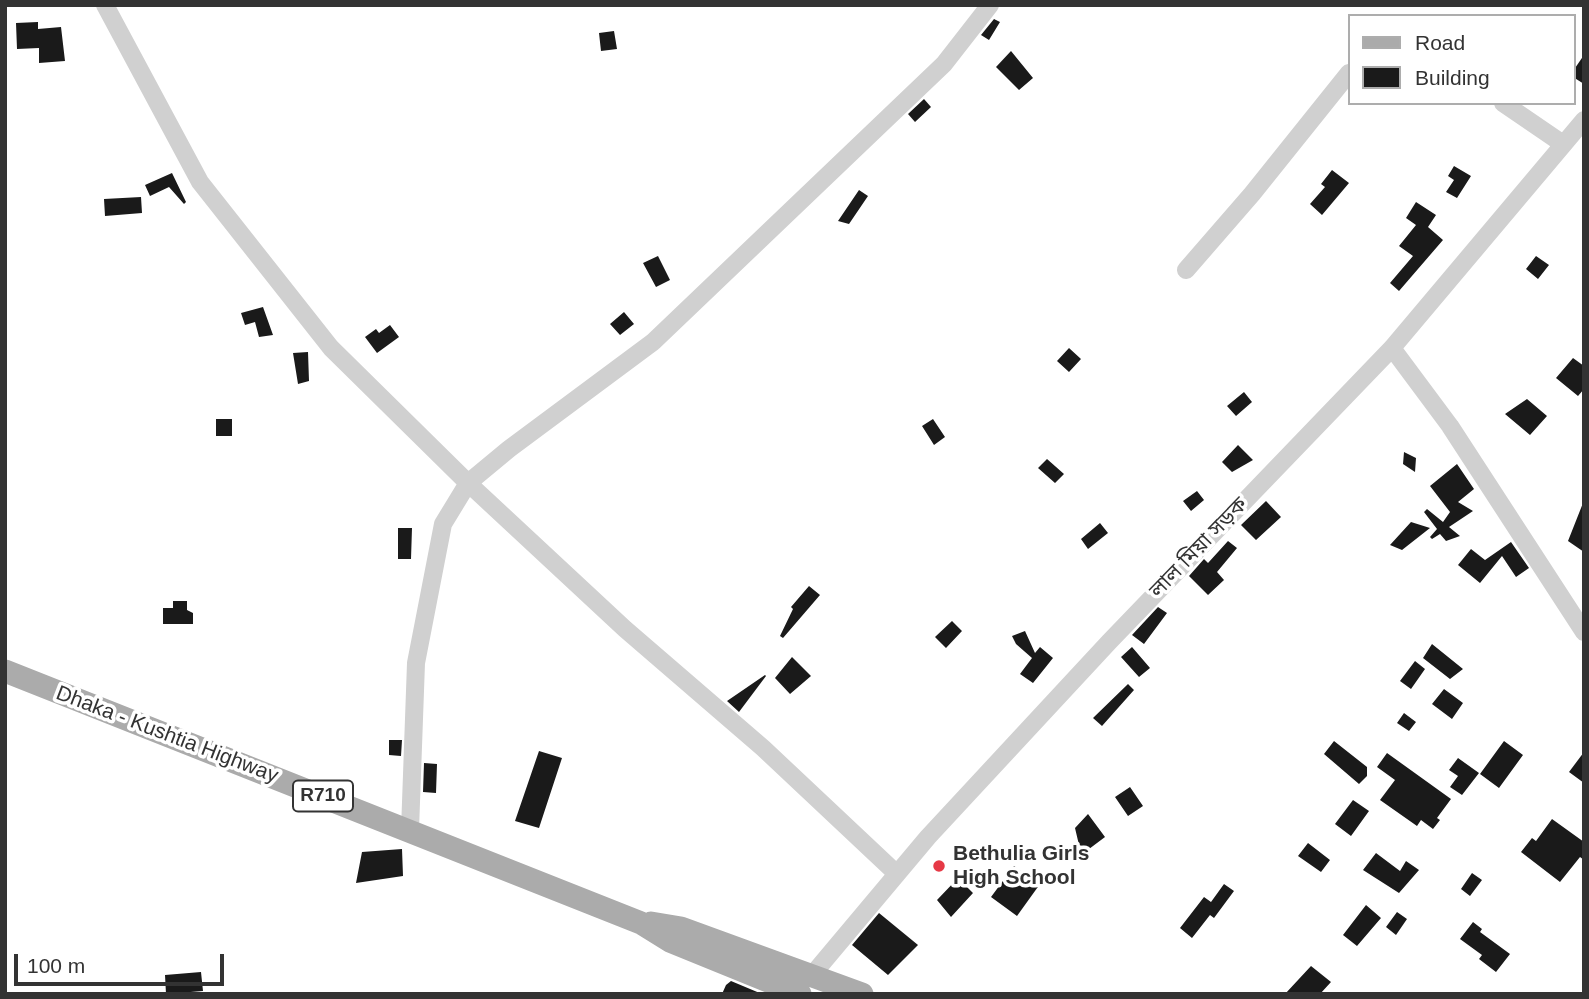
<!DOCTYPE html>
<meta charset="utf-8">
<style>
body{margin:0}
#map{position:relative;width:1589px;height:999px;overflow:hidden;background:#fff;font-family:Arial,sans-serif}
canvas{display:block}
.frame{position:absolute;inset:0;border:7px solid #333;pointer-events:none}
.legend{position:absolute;left:1348px;top:14px;width:228px;height:91px;box-sizing:border-box;background:#fff;border:2px solid #adadad;margin:0;padding:9px 12px;list-style:none;font-size:21px;color:#333}
.legend li{display:flex;align-items:center;gap:14px;height:35px}
.legend b{width:35px;border:2px solid #adadad}
.scale{position:absolute;left:14px;top:954px;width:210px;height:32px;box-sizing:border-box;border:4px solid #333;border-top:0;padding-left:9px;font-size:21px;line-height:24px;white-space:nowrap;color:#333;-webkit-text-stroke:5px #fff;paint-order:stroke}
</style>
<div id="map">
<canvas width="1589" height="999"></canvas>
<div class="frame"></div>
<ul class="legend">
<li><b style="height:9px;background:#ababab"></b>Road</li>
<li><b style="height:19px;background:#1a1a1a"></b>Building</li>
</ul>
<div class="scale">100 m</div>
</div>
<script>
const g = document.querySelector('canvas').getContext('2d');
g.lineJoin = 'round';
function fillPath(path, color) { g.fillStyle = color; g.fill(path, 'evenodd'); }
const poly = rows => new Path2D(rows.map(r => 'M' + r).join(''));
function stroke(path, color, width, dash) { g.strokeStyle = color; g.lineWidth = width; g.lineCap = dash ? 'butt' : 'round'; g.setLineDash(dash || []); g.stroke(path); }
function drawText(font, color, halo, rows, align = 'center') {
  g.font = font + ' Arial,"Noto Sans Bengali",sans-serif'; g.lineWidth = 7; g.setLineDash([]); g.textBaseline = 'middle'; g.strokeStyle = halo; g.fillStyle = color; for (const [text, x, y, turn = 0] of rows) {
    g.save(); g.translate(x, y); g.rotate((+turn || 0) * Math.PI / 180); g.textAlign = isNaN(turn) ? turn : align; if (halo) g.strokeText(text, 0, 0); g.fillText(text, 0, 0); g.restore();
  }
}
fillPath(poly([
 [994,19,1000,22,989,40,981,35],
 [38,22,38,29,61,27,65,61,39,63,39,48,17,49,16,23],
 [614,31,617,49,601,51,599,33],
 [1011,51,1033,78,1019,90,996,67],
 [1584,55,1584,84,1573,77,1573,71],
 [924,99,931,107,915,122,908,114],
 [1454,166,1471,176,1457,198,1446,192,1454,180,1448,176],
 [1332,170,1349,183,1322,215,1310,204,1325,187,1321,184],
 [172,173,186,202,184,204,169,187,150,196,145,185],
 [859,190,868,196,849,224,838,221],
 [141,197,142,213,105,216,104,199],
 [1416,202,1436,215,1428,227,1443,240,1399,291,1390,283,1413,256,1399,246,1416,225,1406,218],
 [658,256,670,280,656,287,643,263],
 [1536,256,1549,265,1538,279,1526,269],
 [263,307,273,335,259,337,255,322,245,325,241,313],
 [624,312,634,324,620,335,610,324],
 [390,325,399,337,377,353,365,337,376,329,379,333],
 [1069,348,1081,359,1069,372,1057,361],
 [308,352,309,381,298,384,293,353],
 [1573,358,1584,366,1584,389,1578,396,1556,378],
 [1244,392,1252,402,1236,416,1227,406],
 [1527,399,1547,416,1530,435,1505,414],
 [216,419,232,419,232,436,216,436],
 [933,419,945,437,934,445,922,426],
 [1238,445,1253,460,1232,472,1222,462],
 [1404,452,1416,458,1415,472,1403,464],
 [1047,459,1064,474,1055,483,1038,468],
 [1457,464,1474,489,1458,502,1473,511,1449,527,1460,536,1446,541,1440,534,1432,539,1430,537,1437,529,1424,512,1427,509,1443,522,1450,512,1430,486],
 [1197,491,1204,500,1191,511,1183,501],
 [1266,501,1281,517,1256,540,1241,525],
 [1583,503,1584,503,1584,552,1568,541],
 [1411,522,1430,528,1402,550,1390,545],
 [1100,523,1108,533,1088,549,1081,539],
 [398,528,412,528,411,559,398,559],
 [1228,541,1237,548,1217,572,1224,580,1208,595,1189,576,1204,559,1208,563],
 [1511,542,1529,568,1516,577,1502,556,1480,583,1458,565,1471,549,1485,560],
 [809,586,820,595,783,638,780,636,793,609,791,607],
 [173,601,187,601,187,610,193,613,193,624,163,624,163,608,173,608],
 [1158,607,1167,613,1144,644,1132,635],
 [952,621,962,631,946,648,935,637],
 [1025,631,1035,653,1040,647,1053,658,1033,683,1020,674,1032,658,1016,644,1012,636],
 [1432,644,1463,669,1450,679,1423,658],
 [1132,647,1150,668,1139,677,1121,657],
 [792,657,811,676,790,694,775,678],
 [1415,661,1425,669,1411,689,1400,681],
 [765,675,766,676,739,712,727,701],
 [1128,684,1134,690,1102,726,1093,718],
 [1444,689,1463,703,1452,719,1432,704],
 [1404,713,1416,722,1409,731,1397,723],
 [389,740,402,740,401,756,389,755],
 [1334,741,1367,767,1367,776,1359,784,1324,754],
 [1504,741,1523,755,1499,788,1480,774],
 [539,751,562,758,539,828,515,821],
 [1584,752,1584,783,1569,772],
 [1387,753,1451,799,1437,818,1440,820,1433,829,1421,820,1417,826,1380,800,1395,780,1377,767],
 [1458,758,1479,773,1462,795,1450,787,1458,776,1449,770],
 [424,763,437,764,436,793,423,792],
 [1130,787,1143,806,1128,816,1115,797],
 [1353,800,1369,811,1351,836,1335,824],
 [1088,814,1105,837,1089,849,1079,845,1075,828],
 [1552,819,1584,842,1584,860,1580,857,1560,882,1521,852,1532,838,1536,841],
 [1308,843,1330,860,1321,872,1298,856],
 [402,849,403,876,356,883,362,852],
 [1376,853,1400,871,1406,861,1419,870,1399,893,1363,870],
 [1014,866,1040,884,1017,916,991,897],
 [1472,873,1482,880,1470,896,1461,889],
 [958,878,973,893,951,917,937,900],
 [1224,884,1234,891,1214,918,1210,915,1192,938,1180,928,1204,897,1211,902],
 [1366,905,1381,918,1357,946,1343,935],
 [1397,912,1407,919,1396,935,1386,927],
 [879,913,918,945,888,975,852,945],
 [1473,922,1482,929,1480,932,1510,954,1496,972,1479,959,1482,955,1460,939],
 [1311,966,1331,982,1320,994,1285,994],
 [201,972,203,991,166,994,165,975],
 [731,981,762,994,722,994,726,985]
]), '#1a1a1a');
stroke(poly([
 [105,5,200,182,331,348,468,483,625,629,763,748,897,874],
 [1503,103,1563,144],
 [1186,270,1252,194,1349,73],
 [1392,348,1450,426,1584,632],
 [410,830,416,663,443,524,468,483,509,449,653,342,944,64,990,5],
 [813,974,928,837,1109,642,1392,348,1584,120]
]), '#d0d0d0', 18);
stroke(poly([
 [5,671,641,923,670,941,800,994],
 [651,923,681,928,862,994]
]), '#ababab', 23);
for (const [x, y, r, color] of [
 [939,866,7,"#e63946"]
]) { const dot = new Path2D(); dot.arc(x, y, r, 0, 2 * Math.PI); g.fillStyle = color; g.fill(dot); stroke(dot, '#fff', 2.5); }
for (const [x, y, w] of [
 [323,796,60]
]) { const box = new Path2D(); box.roundRect(x - w / 2, y - 15.5, w, 31, 5); g.fillStyle = '#fff'; g.fill(box); stroke(box, '#333', 2); }
drawText('bold 19px', '#333', null, [
 ["R710",323,796]
]);
drawText('21px', '#333', '#fff', [
 ["লাল মিয়া সড়ক",1199,548,-46],
 ["Dhaka - Kushtia Highway",167,735,21]
]);
drawText('bold 21px', '#333', '#fff', [
 ["Bethulia Girls",953,854],
 ["High School",953,878]
], 'left');
</script>
